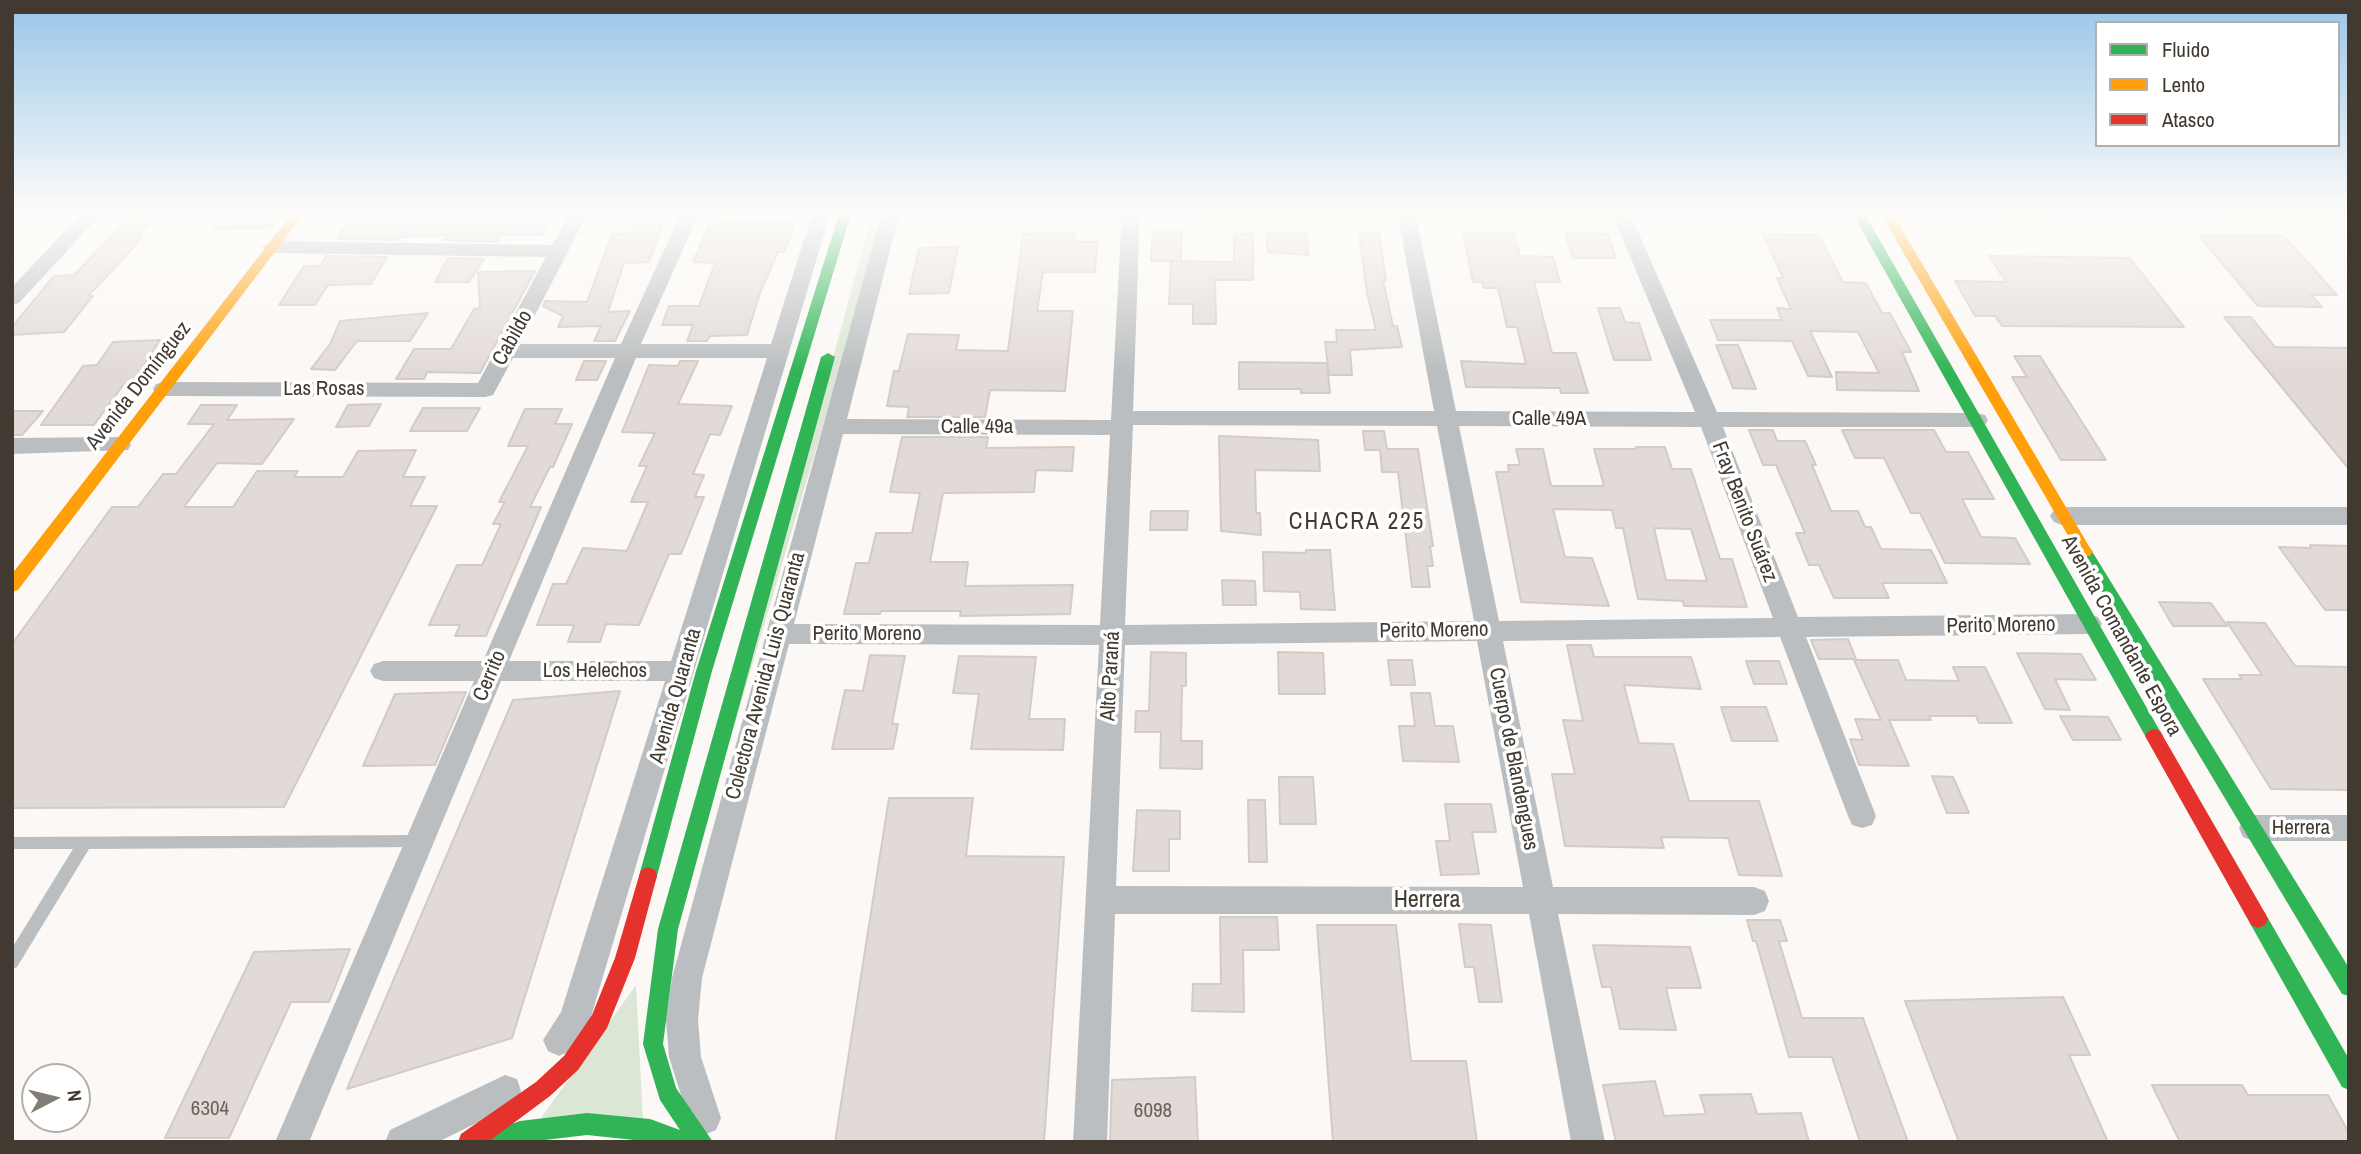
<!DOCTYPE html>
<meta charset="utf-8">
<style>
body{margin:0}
#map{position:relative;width:2361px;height:1154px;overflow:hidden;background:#fbf8f5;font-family:"Archivo Narrow",sans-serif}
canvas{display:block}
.frame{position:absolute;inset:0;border:14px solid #423a30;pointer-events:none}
.legend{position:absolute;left:2095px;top:21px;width:245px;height:126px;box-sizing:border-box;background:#fff;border:2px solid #b3b0ac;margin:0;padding:9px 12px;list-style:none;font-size:21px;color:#423a30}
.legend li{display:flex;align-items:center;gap:14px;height:35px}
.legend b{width:35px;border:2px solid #b3b0ac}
.north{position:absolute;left:21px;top:1063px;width:70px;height:70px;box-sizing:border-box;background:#fff;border:2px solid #b3b0ac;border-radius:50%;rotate:83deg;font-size:19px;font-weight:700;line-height:28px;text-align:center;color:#423a30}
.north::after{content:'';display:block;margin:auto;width:24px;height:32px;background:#837c75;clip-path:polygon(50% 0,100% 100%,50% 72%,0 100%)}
</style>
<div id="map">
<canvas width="2361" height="1154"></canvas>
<div class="frame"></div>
<ul class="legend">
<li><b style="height:9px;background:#30b455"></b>Fluido</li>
<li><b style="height:9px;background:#ff9f0a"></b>Lento</li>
<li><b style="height:9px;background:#e5322d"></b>Atasco</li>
</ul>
<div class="north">N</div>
</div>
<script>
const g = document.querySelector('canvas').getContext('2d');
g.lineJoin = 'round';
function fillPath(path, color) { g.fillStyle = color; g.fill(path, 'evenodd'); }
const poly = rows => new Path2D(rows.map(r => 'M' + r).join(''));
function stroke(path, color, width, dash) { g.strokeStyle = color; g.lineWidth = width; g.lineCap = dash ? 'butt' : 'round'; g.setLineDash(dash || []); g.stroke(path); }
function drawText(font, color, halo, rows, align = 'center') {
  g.font = font + ' "Archivo Narrow",sans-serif'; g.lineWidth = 7; g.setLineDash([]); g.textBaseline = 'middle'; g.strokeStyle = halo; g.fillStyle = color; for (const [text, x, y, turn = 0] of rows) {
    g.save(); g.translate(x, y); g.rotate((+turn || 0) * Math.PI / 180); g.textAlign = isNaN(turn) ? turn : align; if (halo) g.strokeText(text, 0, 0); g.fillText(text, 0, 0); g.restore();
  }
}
fillPath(poly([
 [869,226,882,226,707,818],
 [636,985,643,1121,541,1118]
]), '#dce6d5');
const building = poly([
 [226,211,280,211,280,215,270,228,212,229,226,211],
 [356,211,391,211,388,216,457,215,459,211,555,212,543,235,500,235,496,242,444,240,448,235,401,237,397,240,337,239,356,211],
 [640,211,668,211,649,262,624,263,608,312,630,311,615,341,594,341,601,326,558,327,563,316,543,306,545,301,587,302,612,234,630,234,640,211],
 [131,216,156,217,139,235,143,235,126,256,88,296,93,296,64,332,12,335,12,327,54,276,74,275,131,216],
 [712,219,796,222,784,252,778,252,760,293,747,335,710,336,707,341,687,341,693,325,662,325,669,306,699,306,715,263,693,262,712,219],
 [1153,230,1182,230,1181,261,1151,261,1153,230],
 [1075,233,1074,242,1097,242,1095,272,1043,272,1037,311,1073,311,1065,391,990,390,985,417,907,417,909,407,887,406,894,371,899,371,908,334,959,335,956,350,1008,351,1023,234,1075,233],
 [1266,233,1307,233,1308,255,1268,252,1266,233],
 [1359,233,1379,233,1386,280,1383,280,1393,326,1397,326,1402,347,1350,350,1352,375,1329,375,1325,342,1337,342,1336,330,1376,330,1367,293,1359,233],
 [1463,233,1514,233,1520,256,1553,257,1560,282,1534,282,1552,353,1576,353,1588,393,1561,393,1560,388,1466,387,1461,361,1526,364,1517,327,1507,327,1498,288,1484,288,1482,282,1473,282,1463,233],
 [1565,233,1608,234,1616,258,1573,258,1565,233],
 [1234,234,1253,234,1253,280,1215,280,1216,324,1193,324,1193,304,1169,304,1171,261,1234,262,1234,234],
 [1763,234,1818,235,1843,282,1866,283,1882,313,1890,313,1911,352,1902,352,1919,391,1837,390,1836,372,1879,373,1858,332,1810,331,1832,377,1808,376,1792,341,1718,340,1710,320,1782,320,1777,308,1791,309,1777,278,1783,278,1763,234],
 [2199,236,2284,236,2337,295,2311,295,2322,307,2258,306,2199,236],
 [958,247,949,293,909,294,919,248,958,247],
 [326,256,387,257,371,284,328,285,315,305,279,305,304,266,320,266,326,256],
 [1989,256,2130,258,2184,327,2002,326,1995,316,1975,316,1955,281,2006,282,1989,256],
 [448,258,484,259,469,282,435,282,448,258],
 [535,271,480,373,427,372,424,379,396,379,414,349,451,349,474,309,480,308,478,272,535,271],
 [1598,308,1620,308,1625,322,1639,323,1651,360,1614,360,1598,308],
 [428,313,410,341,357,341,335,370,311,369,330,344,340,321,428,313],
 [2224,317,2251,317,2275,347,2349,348,2349,469,2224,317],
 [160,340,132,384,124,384,94,425,41,425,83,366,97,365,113,342,160,340],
 [1716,345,1738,345,1756,389,1733,388,1716,345],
 [2014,356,2040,356,2106,460,2061,460,2012,377,2027,377,2014,356],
 [584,361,606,361,597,380,576,380,584,361],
 [680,361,698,361,678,404,732,406,720,435,710,434,693,474,704,475,695,497,704,497,681,554,669,554,639,625,606,624,600,642,568,642,574,625,537,625,553,584,566,584,583,548,627,551,648,502,631,502,647,466,639,466,655,433,622,432,649,365,678,366,680,361],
 [1239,362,1327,363,1330,393,1301,393,1301,389,1239,389,1239,362],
 [381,404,369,426,336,427,348,405,381,404],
 [201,405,237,405,227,420,294,419,262,464,217,463,184,507,233,507,257,471,298,471,294,477,343,477,358,451,416,450,403,477,425,477,410,506,437,506,284,807,12,808,12,644,112,507,138,507,163,474,176,474,214,424,188,424,201,405],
 [423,408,480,408,467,431,410,431,423,408],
 [525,409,562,409,555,424,572,424,553,467,550,467,530,507,541,507,486,636,455,636,460,625,429,625,457,565,482,565,501,524,493,524,505,502,499,502,528,446,508,446,525,409],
 [12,411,43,411,22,435,12,435,12,411],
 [1749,430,1773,430,1777,441,1805,441,1816,465,1812,465,1831,511,1858,511,1865,527,1871,527,1881,549,1931,550,1947,583,1882,583,1889,598,1834,598,1819,565,1809,565,1796,533,1805,533,1776,465,1763,465,1749,430],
 [1842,430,1934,430,1946,452,1968,452,1994,499,1962,499,1981,537,2015,538,2030,564,1945,563,1920,513,1911,513,1884,458,1855,458,1842,430],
 [1363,431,1384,431,1387,449,1418,449,1433,546,1430,546,1433,566,1427,566,1430,587,1412,587,1398,472,1382,472,1380,450,1365,450,1363,431],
 [1219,436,1318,440,1320,471,1255,470,1256,513,1260,513,1261,535,1221,531,1219,436],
 [902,437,988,437,986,448,1074,447,1072,471,1036,470,1034,492,943,493,930,562,968,562,965,586,1073,585,1070,614,960,616,961,611,881,611,880,614,844,614,856,563,869,563,876,533,912,533,920,493,890,492,902,437],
 [1636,447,1665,447,1672,469,1691,469,1720,559,1732,559,1747,607,1684,606,1683,601,1638,599,1623,528,1616,528,1612,510,1553,509,1565,557,1592,558,1609,606,1521,602,1496,472,1509,472,1508,465,1520,465,1516,449,1543,449,1551,486,1604,486,1594,449,1636,449,1636,447],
 [1654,528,1691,529,1707,581,1666,580,1654,528],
 [1151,511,1188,511,1187,530,1150,530,1151,511],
 [2310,545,2349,546,2349,610,2325,610,2279,547,2311,548,2310,545],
 [1306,550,1330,550,1335,610,1301,609,1300,592,1264,591,1263,552,1306,553,1306,550],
 [1222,580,1255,581,1256,605,1223,605,1222,580],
 [2159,602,2211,603,2227,626,2173,626,2159,602],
 [2227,622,2265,623,2295,666,2349,667,2349,790,2271,789,2203,679,2242,679,2239,675,2262,675,2227,622],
 [1848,639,1856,659,1819,659,1811,640,1848,639],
 [1567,645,1591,645,1594,657,1691,657,1701,689,1624,685,1639,743,1673,744,1689,801,1759,801,1782,876,1739,875,1728,838,1661,837,1664,848,1565,846,1552,774,1575,774,1563,720,1583,721,1567,645],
 [1151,652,1186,653,1186,686,1182,686,1181,741,1202,741,1202,769,1160,768,1161,732,1135,732,1136,711,1149,711,1151,652],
 [1278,652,1323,653,1325,694,1279,694,1278,652],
 [2017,653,2081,654,2096,680,2055,679,2070,710,2045,709,2017,653],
 [870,655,905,656,892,724,898,724,893,749,832,749,845,690,863,691,870,655],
 [959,656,1036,657,1029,719,1065,719,1063,750,971,749,979,694,953,693,959,656],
 [1388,660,1412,660,1415,685,1391,685,1388,660],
 [1854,660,1898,660,1906,680,1959,681,1953,667,1985,667,2012,723,1979,723,1976,716,1929,716,1931,720,1889,720,1909,766,1859,765,1850,739,1863,740,1855,719,1881,720,1854,660],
 [1746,661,1779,661,1787,684,1754,684,1746,661],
 [620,691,512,1038,347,1089,513,700,620,691],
 [466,692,435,765,363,766,395,694,466,692],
 [1411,693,1430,693,1435,726,1453,726,1459,762,1403,761,1399,726,1415,726,1411,693],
 [1721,707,1766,707,1778,741,1732,741,1721,707],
 [2060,716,2108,717,2121,740,2073,740,2060,716],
 [1932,776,1953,777,1969,813,1947,813,1932,776],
 [1279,777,1313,777,1316,824,1280,824,1279,777],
 [889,798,973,798,966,856,1064,857,1044,1142,835,1142,889,798],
 [1248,800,1265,800,1267,862,1249,862,1248,800],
 [1445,804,1491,804,1496,832,1472,832,1479,874,1441,875,1436,841,1450,841,1445,804],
 [1137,810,1180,811,1180,839,1169,839,1169,871,1133,871,1137,810],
 [1220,917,1277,917,1279,950,1243,950,1244,1012,1192,1011,1193,984,1221,984,1220,917],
 [1747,920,1780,920,1787,941,1779,941,1802,1018,1863,1018,1908,1142,1860,1142,1832,1057,1789,1057,1756,941,1753,941,1747,920],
 [1459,924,1491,925,1502,1002,1479,1002,1474,967,1465,967,1459,924],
 [1317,925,1396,925,1411,1061,1466,1061,1477,1142,1333,1142,1317,925],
 [1593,945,1690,947,1701,988,1666,988,1676,1030,1620,1029,1611,987,1602,987,1593,945],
 [350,949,329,1002,291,1002,229,1138,165,1138,254,952,350,949],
 [2063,997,2090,1055,2069,1055,2108,1142,1959,1142,1905,1001,2063,997],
 [1195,1077,1198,1142,1110,1142,1112,1080,1195,1077],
 [1655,1081,1664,1116,1706,1114,1700,1095,1751,1094,1757,1114,1801,1113,1809,1142,1616,1142,1603,1085,1655,1081],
 [2152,1085,2242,1085,2248,1095,2328,1095,2349,1133,2349,1142,2180,1142,2152,1085]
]);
fillPath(building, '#e2dad6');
stroke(building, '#d2cbc7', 2);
fillPath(poly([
 [421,835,426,836,428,841,426,846,421,847,89,849,17,967,12,969,12,948,73,849,12,849,12,837,421,835]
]), '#bbbec0');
fillPath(poly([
 [84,211,104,211,19,303,12,305,12,287,84,211],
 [571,211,589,211,520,344,621,344,682,211,700,211,641,344,771,344,813,211,831,211,590,1020,570,1051,559,1056,548,1051,543,1040,561,1012,665,681,501,681,309,1142,275,1142,474,681,383,681,374,678,370,671,374,664,383,661,483,661,615,358,513,358,493,395,485,397,164,396,156,394,153,389,156,384,164,382,478,383,546,257,272,253,262,247,272,241,552,245,571,211],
 [636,358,767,358,671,661,509,661,636,358],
 [882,211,900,211,847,419,1111,420,1122,211,1140,211,1133,411,1434,411,1397,211,1415,211,1456,411,1695,412,1611,211,1629,211,1717,412,1977,413,1985,415,1988,420,1985,425,1977,427,1723,427,1798,617,2089,614,2098,617,2102,624,2098,631,2089,634,1806,637,1876,816,1872,825,1862,828,1852,825,1848,816,1780,637,1503,641,1553,887,1754,887,1765,891,1769,901,1765,911,1754,915,1558,914,1605,1142,1571,1142,1529,914,1115,914,1107,1142,1073,1142,1099,645,789,644,702,978,698,1020,701,1057,721,1118,716,1130,704,1135,692,1130,669,1057,666,1020,672,978,882,211],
 [1133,425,1437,426,1474,621,1125,625,1133,425],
 [1459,426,1701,427,1773,618,1499,621,1459,426],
 [843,434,1110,435,1100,625,794,624,843,434],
 [1477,641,1523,887,1116,886,1125,645,1477,641],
 [120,437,128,440,131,445,128,450,12,454,12,438,120,437],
 [2062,507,2349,507,2349,525,2062,525,2054,522,2050,516,2054,510,2062,507],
 [2253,815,2349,815,2349,841,2253,841,2243,837,2239,828,2243,819,2253,815],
 [505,1075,517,1079,521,1091,517,1103,438,1142,385,1142,390,1130,505,1075]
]), '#bbbec0');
fillPath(poly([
 [840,211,852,211,712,671,657,876,655,882,648,885,641,882,639,876,696,671,840,211],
 [1627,211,2349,211,2349,217,1866,216,2160,731,2163,736,2160,741,2154,743,2148,741,1854,216,1632,216,1627,211],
 [828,353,835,357,678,929,663,1044,676,1088,713,1142,653,1142,587,1135,528,1142,480,1142,483,1134,520,1121,587,1113,650,1119,680,1130,660,1100,643,1044,658,929,821,357,828,353],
 [2085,546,2090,548,2349,968,2349,996,2342,994,2080,556,2077,552,2080,548,2085,546],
 [2258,910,2265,913,2349,1059,2349,1090,2342,1087,2251,925,2248,919,2251,913,2258,910]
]), '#30b455');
fillPath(poly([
 [294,211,306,211,18,590,12,592,12,574,294,211],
 [1187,211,1637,211,1638,212,1632,216,1193,215,1187,211],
 [1879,211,1891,211,2090,548,2093,552,2090,556,2080,556,1879,211]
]), '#ff9f0a');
fillPath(poly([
 [2154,729,2160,731,2265,913,2268,919,2265,925,2258,928,2251,925,2145,736,2148,731,2154,729],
 [648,867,655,870,657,876,635,958,607,1028,578,1070,550,1096,488,1142,458,1142,461,1134,536,1082,564,1056,592,1015,615,958,639,876,641,870,648,867]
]), '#e5322d');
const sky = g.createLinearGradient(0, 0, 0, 373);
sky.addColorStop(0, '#99c6e8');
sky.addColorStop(0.57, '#fdfcfa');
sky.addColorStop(1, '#fdfcfa00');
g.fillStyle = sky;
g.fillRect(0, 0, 2361, 373);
drawText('21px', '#423a30', '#fff', [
 ["Cabildo",513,338,-61],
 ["Avenida Domínguez",139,386,-52],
 ["Las Rosas",324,389],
 ["Calle 49A",1549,419],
 ["Calle 49a",977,427],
 ["Fray Benito Suárez",1744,512,69],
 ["Perito Moreno",2001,626,-1],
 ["Perito Moreno",1434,631,-1],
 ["Perito Moreno",867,634],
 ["Avenida Comandante Espora",2121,636,61],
 ["Los Helechos",595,671],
 ["Cerrito",490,676,-67],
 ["Colectora Avenida Luis Quaranta",766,676,-75],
 ["Alto Paraná",1111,676,-87],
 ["Avenida Quaranta",676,696,-74],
 ["Cuerpo de Blandengues",1513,759,79],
 ["Herrera",2301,828]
]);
drawText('21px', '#6a625a', null, [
 ["6304",210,1109],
 ["6098",1153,1111]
]);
g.letterSpacing = '2px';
drawText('23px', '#423a30', '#fff', [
 ["CHACRA 225",1357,523]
]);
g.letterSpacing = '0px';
drawText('24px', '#423a30', '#fff', [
 ["Herrera",1427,901]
]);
</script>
